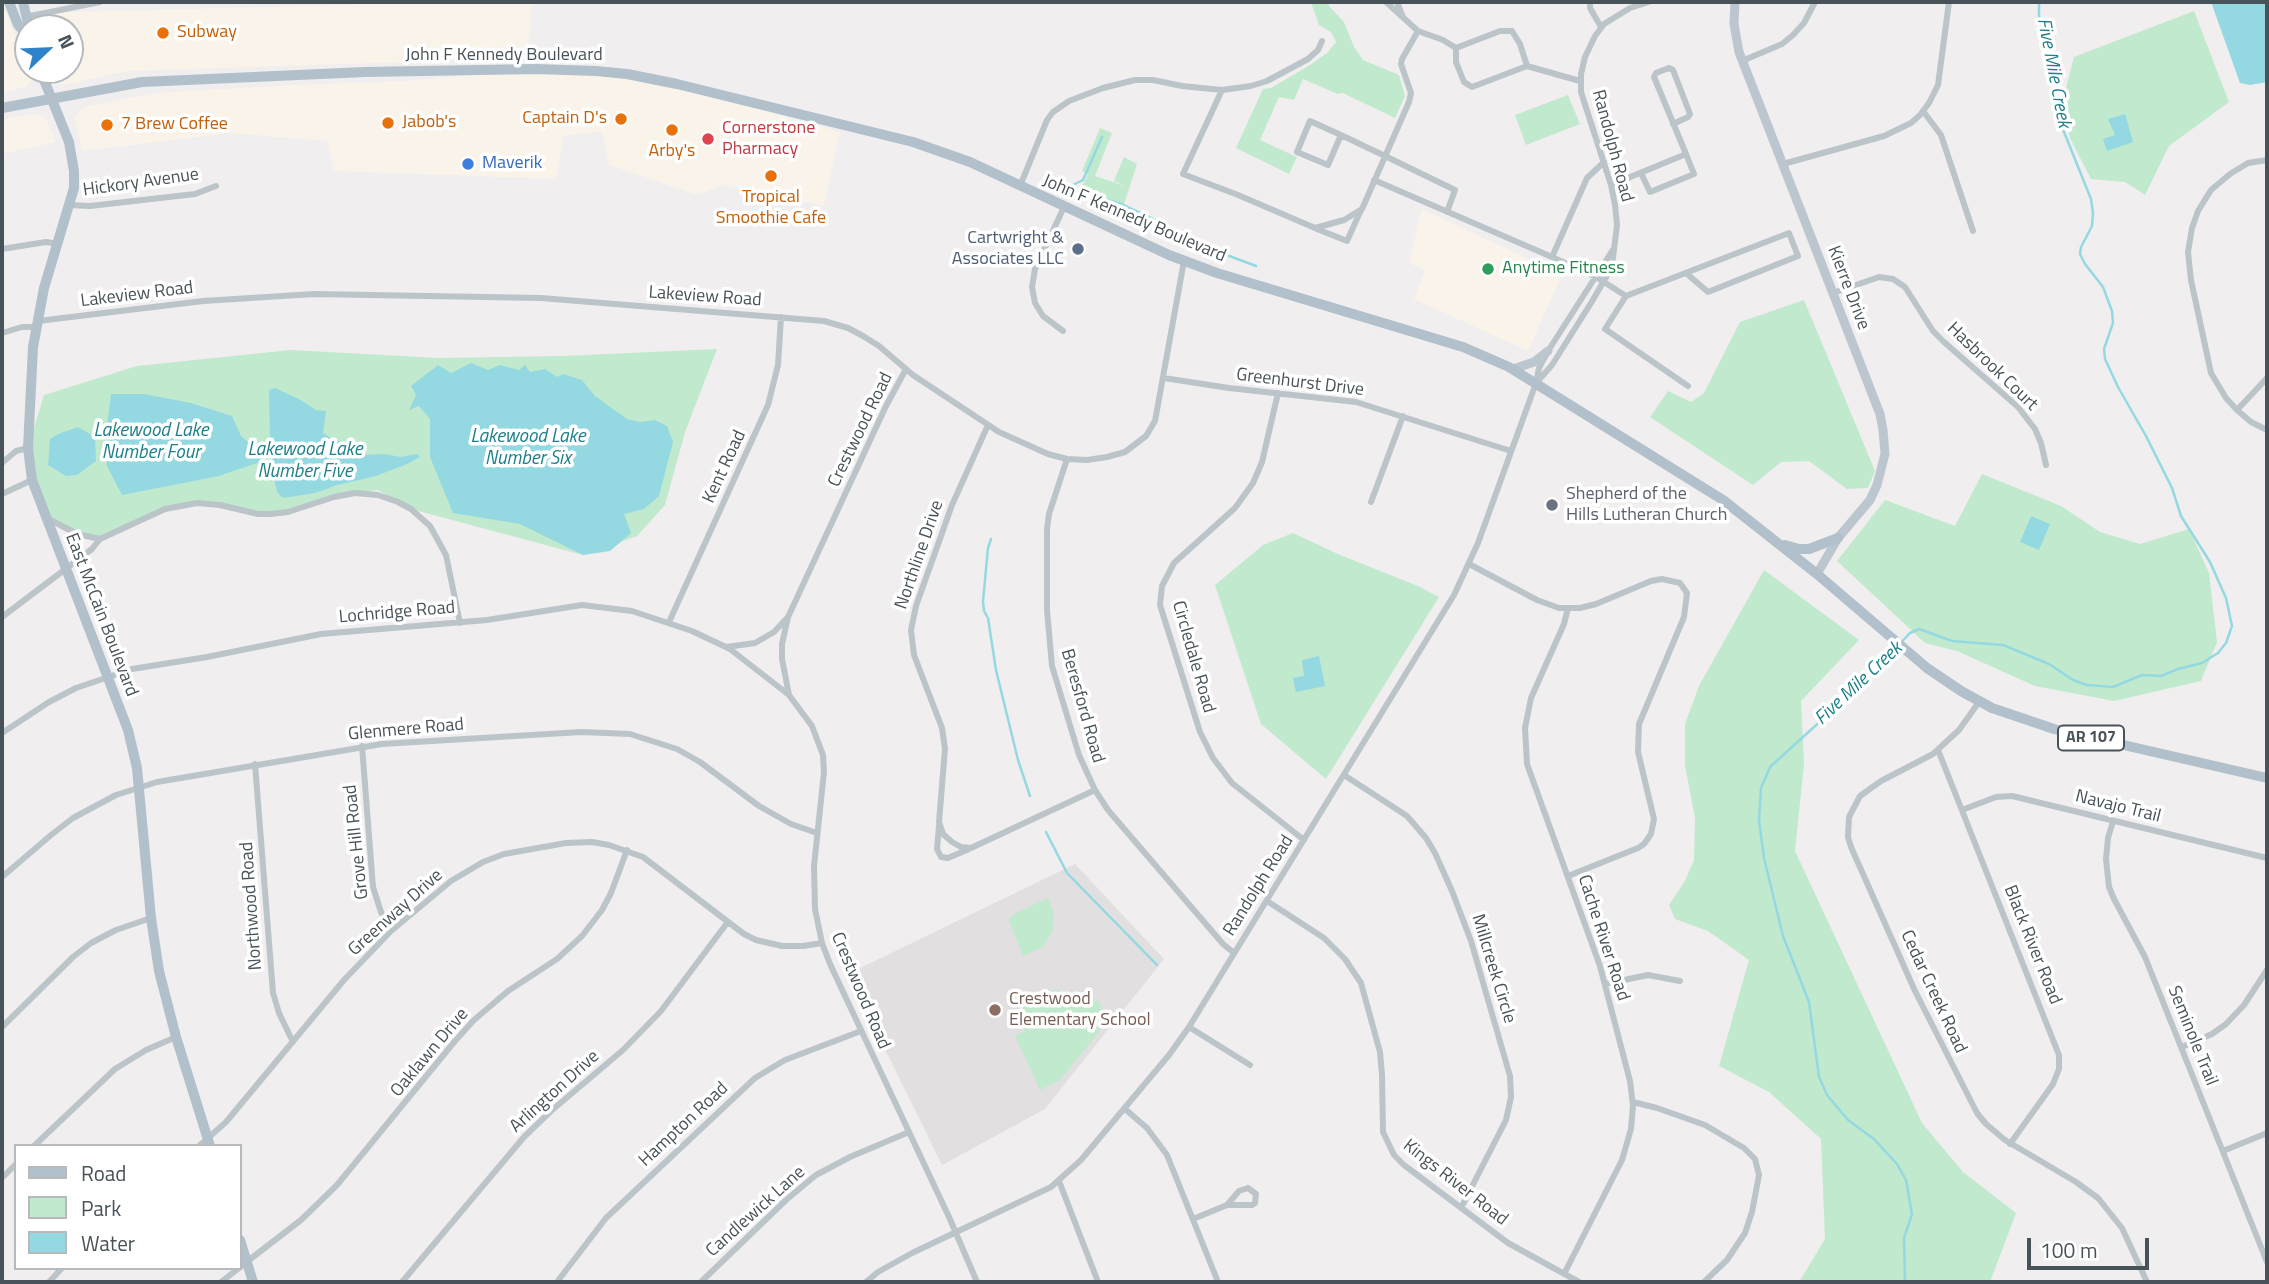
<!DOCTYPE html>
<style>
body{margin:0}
#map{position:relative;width:2269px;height:1284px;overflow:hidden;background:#f0eeee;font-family:"Titillium Web",sans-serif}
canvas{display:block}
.frame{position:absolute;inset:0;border:4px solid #485359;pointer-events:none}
.legend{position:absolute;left:14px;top:1144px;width:228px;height:126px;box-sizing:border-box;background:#fff;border:2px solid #b6babd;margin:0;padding:9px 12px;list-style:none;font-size:21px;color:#485359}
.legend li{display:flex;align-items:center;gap:14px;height:35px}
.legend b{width:35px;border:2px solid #b6babd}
.north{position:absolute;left:14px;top:14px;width:70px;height:70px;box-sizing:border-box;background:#fff;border:2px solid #b6babd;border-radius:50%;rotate:67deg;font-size:19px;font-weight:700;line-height:28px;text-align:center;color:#485359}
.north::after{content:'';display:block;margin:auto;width:24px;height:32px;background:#2f83ca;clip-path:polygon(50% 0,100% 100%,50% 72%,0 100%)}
.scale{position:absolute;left:2027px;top:1238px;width:122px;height:32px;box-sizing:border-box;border:4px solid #485359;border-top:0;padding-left:9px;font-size:21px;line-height:24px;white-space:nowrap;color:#485359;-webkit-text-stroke:5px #fff;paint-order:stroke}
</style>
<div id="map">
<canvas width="2269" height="1284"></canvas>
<div class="frame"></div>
<ul class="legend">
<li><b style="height:9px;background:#b1c0ca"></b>Road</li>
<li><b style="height:19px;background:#c1e9cd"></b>Park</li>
<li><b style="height:19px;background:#94d9e1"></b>Water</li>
</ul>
<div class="north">N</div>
<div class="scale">100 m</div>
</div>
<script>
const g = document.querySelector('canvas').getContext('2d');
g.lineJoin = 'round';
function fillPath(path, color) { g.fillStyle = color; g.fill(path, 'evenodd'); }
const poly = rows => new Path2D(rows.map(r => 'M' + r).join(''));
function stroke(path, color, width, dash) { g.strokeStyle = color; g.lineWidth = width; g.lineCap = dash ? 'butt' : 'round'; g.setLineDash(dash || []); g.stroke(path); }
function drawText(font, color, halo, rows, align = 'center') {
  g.font = font + ' "Titillium Web",sans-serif'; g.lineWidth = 7; g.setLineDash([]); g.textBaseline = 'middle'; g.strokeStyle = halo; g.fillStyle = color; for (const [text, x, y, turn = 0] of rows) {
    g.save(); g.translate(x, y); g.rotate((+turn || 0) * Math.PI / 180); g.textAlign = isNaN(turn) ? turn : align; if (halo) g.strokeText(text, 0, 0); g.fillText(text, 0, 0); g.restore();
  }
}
fillPath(poly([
 [448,2,532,2,528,58,128,71,63,85,58,82,53,70,70,70,70,28,43,28,41,13],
 [2,3,32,80,26,87,2,93],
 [536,69,646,77,840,132,824,206,720,185,709,191,695,194,609,165,602,131,564,136,556,179,334,171,327,141,230,133,83,151,75,119,81,109,89,106,154,93,295,85,407,81],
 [31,114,41,115,47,121,56,142,2,154,2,120],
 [1422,209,1562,275,1528,351,1414,299,1425,270,1409,263]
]), '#f9f3e9');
fillPath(poly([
 [1075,864,1164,959,1045,1109,942,1165,848,974]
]), '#e1dfe0');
fillPath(poly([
 [1311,2,1328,2,1329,6,1344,22,1354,47,1363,60,1399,75,1405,96,1395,118,1343,93,1338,94,1303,79,1294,100,1279,97,1260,140,1297,157,1289,174,1236,148,1263,89,1271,88,1310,65,1327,53,1336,42,1331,32,1319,25],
 [2194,11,2229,102,2169,146,2145,195,2125,182,2091,179,2070,138,2063,100,2074,57],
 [1568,95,1580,124,1526,145,1515,115],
 [1100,128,1112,133,1095,176,1125,186,1114,181,1124,157,1137,164,1124,204,1081,189,1088,174,1082,171],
 [1804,300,1875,471,1868,488,1847,489,1809,461,1781,462,1753,485,1650,417,1668,391,1691,402,1704,393,1740,322],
 [717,349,685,432,665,505,637,536,583,555,411,509,378,490,334,497,270,514,220,505,175,506,95,538,47,521,28,448,44,395,137,366,291,350,439,358,563,356],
 [1982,474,2061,506,2100,532,2140,544,2189,529,2209,573,2217,642,2201,681,2114,701,2035,686,1957,651,1925,643,1837,561,1885,500,1955,526],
 [1293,533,1340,555,1418,586,1439,597,1326,779,1261,724,1215,585,1263,545],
 [1764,570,1859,640,1801,701,1804,764,1795,851,1922,1123,1963,1172,2016,1213,1990,1282,1799,1282,1825,1239,1821,1139,1769,1092,1719,1066,1749,960,1708,931,1675,919,1669,905,1685,881,1694,860,1695,818,1685,765,1685,724,1699,686],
 [1048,898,1054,913,1053,930,1043,947,1023,956,1009,921,1012,915],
 [1055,990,1100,1002,1104,1023,1096,1036,1060,1080,1040,1090,1015,1036,1025,1031,1017,1013,1017,1004]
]), '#c1e9cd');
fillPath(poly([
 [2211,2,2267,2,2267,82,2250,85,2240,83],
 [2125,114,2133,142,2107,151,2103,139,2115,135,2108,119],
 [471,363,488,370,500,365,519,370,525,365,530,372,545,369,557,377,563,374,582,380,595,396,627,419,640,422,655,420,667,426,673,442,659,496,644,509,624,514,631,533,610,551,583,555,520,524,453,513,430,457,430,419,419,406,409,410,416,395,411,386,438,365,451,373],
 [275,388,299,399,316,410,326,411,323,433,334,440,350,444,364,455,384,454,401,457,417,454,420,457,407,464,376,476,337,485,315,493,283,498,278,493,275,484,270,442,269,390],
 [111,394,144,394,191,403,232,416,241,436,260,452,260,462,219,476,122,495,107,466,105,441],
 [78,427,95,437,96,461,77,475,66,476,48,465,50,439,58,434],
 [2031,516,2050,524,2039,550,2020,542],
 [1319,656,1325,686,1296,692,1293,678,1304,676,1302,660]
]), '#94d9e1');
stroke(poly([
 [1069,187,1083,180,1102,137],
 [1070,188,1121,204,1174,229,1192,242,1256,266],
 [991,539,988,548,983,601,984,611,988,618,996,670,1018,760,1030,796],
 [1046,832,1067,873,1157,965],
 [1905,1282,1904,1238,1912,1214,1906,1180,1897,1164,1874,1139,1848,1120,1827,1095,1819,1077,1809,1002,1783,936,1764,858,1759,820,1761,788,1770,767,1868,678,1910,633,1919,629,1952,641,2003,645,2049,664,2073,680,2087,685,2113,687,2142,675,2161,676,2178,669,2202,663,2218,653,2226,643,2232,626,2226,598,2210,562,2181,516,2172,488,2146,436,2118,387,2105,359,2104,349,2113,323,2112,311,2103,287,2085,264,2080,254,2081,247,2092,226,2093,213,2091,199,2060,122,2039,16,2039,2]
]), '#94d9e1', 2.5);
stroke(poly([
 [1386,2,1418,31],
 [1397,2,1403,17],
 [1590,2,1590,8,1601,27],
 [25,17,100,2],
 [1456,48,1500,31,1512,31,1520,44,1527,66],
 [1742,61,1782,44,1793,35,1804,23,1815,2],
 [1222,90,1183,174,1238,195,1315,228,1344,220,1362,209,1409,102,1411,93,1401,64,1402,59,1418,31,1443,40,1456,48,1456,62,1464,82,1472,87,1527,66,1580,81],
 [1923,111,1941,135,1973,231],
 [1341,135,1328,165,1297,152,1310,121,1341,135,1385,156,1455,190,1447,212],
 [2267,160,2248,163,2230,174,2211,190,2198,211,2192,228,2188,252,2191,280,2211,373,2226,398,2237,410,2251,422,2267,430],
 [1783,164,1884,136,1911,123,1920,115,1929,103,1938,85,1949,2],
 [1641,173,1650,192,1694,174,1686,154],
 [1374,180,1552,257,1587,178,1604,162],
 [1611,185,1686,154,1654,77,1656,73,1669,68,1673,70,1690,114,1688,117,1673,124],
 [1020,186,1047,120,1053,112,1069,101,1103,88,1135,80,1153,80,1182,86,1222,90,1251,86,1267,81,1308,59,1318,50,1322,41],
 [69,205,90,206,195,194,216,186],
 [1317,229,1347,241,1361,210],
 [2,249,46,242,58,244],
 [1552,257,1596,277,1626,296,1789,233,1798,256,1708,292,1686,273],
 [1833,293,1879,277,1893,279,1905,287,1933,331,1944,342,2018,407,2035,429,2041,443,2046,465],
 [1626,296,1605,329,1688,386],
 [38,321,203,301,314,294,541,298,824,321,848,328,863,336,879,346,913,375,999,432,1048,454,1067,459,1087,460,1107,457,1125,452,1146,436,1155,421,1184,261],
 [1063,331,1043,316,1035,303,1032,287,1035,269,1064,207],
 [2,333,22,327,37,327],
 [1164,378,1229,388,1356,402,1511,451],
 [1537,382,1552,365,1591,303,1608,274,1613,258,1617,225,1615,205,1611,185,1581,92,1581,74,1585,57,1595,36,1604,24,1630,8,1649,2],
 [1278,393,1262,462,1253,483,1235,508,1174,563,1162,586,1160,605,1200,732,1213,758,1232,783,1304,840],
 [2237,410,2267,378],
 [988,425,952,505,916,606,911,630,914,655,942,728,945,749,939,822,943,834,952,842,961,847,971,848,1095,790],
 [1067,459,1049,514,1047,529,1047,610,1052,666,1079,755,1095,790,1108,810,1223,944,1234,953],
 [2,463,16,451,28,448],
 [2,494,32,480],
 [1371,502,1403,416],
 [47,518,77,534,100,539],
 [1469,564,1537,600,1559,608,1580,608,1596,604,1651,581,1662,579,1680,583,1687,593,1684,617,1639,724,1638,752,1654,819,1651,834,1644,844,1638,848,1568,876],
 [2,617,92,549,100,539,165,509,197,503,220,505,258,514,270,514,288,512,334,497,355,493,378,495,398,502,411,509,430,526,446,555,460,623],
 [788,617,782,644,782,659,789,695,812,726,823,755,824,772,814,866,815,909,822,943,830,964,949,1217,977,1282],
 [669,622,768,405,778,365,781,317],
 [726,647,755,643,774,632,788,617,886,406,906,369],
 [1979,702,1959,730,1933,754,1881,781,1860,796,1849,817,1848,837,1851,847,1915,991,1977,1113,1986,1124,2005,1140,2076,1182,2098,1198,2122,1228,2147,1282],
 [2,733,49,702,76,688,132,669,207,657,321,634,487,620,582,605,632,611,692,631,730,649,789,695],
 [362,746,373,887,381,912,391,931],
 [1938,750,2059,1055,2059,1069,2053,1084,2010,1144],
 [255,764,273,993,279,1013,293,1042],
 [1344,775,1407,816,1426,838,1435,853,1452,891,1471,941,1510,1076,1511,1097,1506,1120,1461,1208],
 [1962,810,1996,797,2012,796,2267,858],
 [2113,821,2108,838,2106,859,2109,887,2114,899,2145,957,2267,1262],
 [939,826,937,849,941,857,948,858,969,849],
 [2,877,51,835,73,818,116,795,157,782,382,744,581,732,630,734,677,749,700,762,759,806,791,824,817,833],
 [1267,901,1324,938,1345,959,1361,983,1380,1052,1382,1075,1383,1132,1394,1155,1404,1165,1508,1243,1579,1282],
 [1605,984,1648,975,1680,981],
 [2,1027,73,957,91,943,116,930,151,918],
 [1189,1027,1250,1065],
 [2182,1047,2212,1034,2226,1024,2244,1005,2267,970],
 [1633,1102,1657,1108,1705,1125,1744,1148,1755,1159,1759,1175,1752,1212,1745,1233,1727,1260,1704,1282],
 [1125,1109,1147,1128,1167,1155,1218,1282],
 [34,1146,115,1069,146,1050,176,1037],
 [199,1146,226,1122,344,980,391,931,451,881,483,862,504,854,566,843,592,842,609,845,643,857,744,934,756,940,782,946,803,946,822,943],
 [2223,1151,2267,1133],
 [2,1178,16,1164],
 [1059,1181,1098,1282],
 [1248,1188,1256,1194,1255,1203,1252,1205,1227,1205,1239,1191,1248,1188],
 [1193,1219,1227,1205],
 [240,1267,301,1220,337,1185,455,1041,474,1020,508,991,557,959,582,936,602,910,611,893,627,850],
 [1564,1274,1622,1160,1631,1129,1633,1106,1630,1081,1600,966,1527,764,1525,728,1531,698,1564,624,1568,608],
 [49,1282,62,1268],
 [221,1282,239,1268],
 [402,1282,524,1137,551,1111,623,1050,661,1011,727,923],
 [557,1282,606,1218,755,1078,785,1060,861,1031],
 [701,1282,786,1200,816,1175,850,1157,909,1132],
 [866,1282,878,1272,912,1253,1051,1187,1081,1160,1169,1055,1189,1027,1454,595,1478,543,1536,383,1539,368,1548,351,1614,248]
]), '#bbc4c9', 6);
stroke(poly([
 [1735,2,1734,24,1739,52,1880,414,1883,430,1885,454,1877,485,1870,500,1838,538,1817,574],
 [1513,369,1534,362,1548,351]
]), '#bcc6ce', 9);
stroke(poly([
 [9,2,18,25,28,36],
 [23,2,29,28],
 [40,70,69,142,74,171,74,188,44,288,33,347,28,448,32,480,128,730,137,768,151,918,159,971,176,1037,210,1146],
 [2,108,142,82,365,72,536,69,596,71,627,74,677,84,913,142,970,162,1169,255,1217,273,1463,347,1509,367,1723,500,1817,574,1927,668,1961,691,1992,708,2054,729,2267,778],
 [1785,545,1799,549,1809,549,1838,538],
 [240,1240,253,1282]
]), '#b1c0ca', 10);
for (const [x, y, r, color] of [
 [163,33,7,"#e8710a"],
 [621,119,7,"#e8710a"],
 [388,123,7,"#e8710a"],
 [107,125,7,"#e8710a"],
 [672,130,7,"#e8710a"],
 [708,139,7,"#e0444e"],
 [468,164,7,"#3f7fe0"],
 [771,176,7,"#e8710a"],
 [1078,249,7,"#5c6f8a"],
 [1488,269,7,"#2e9e5b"],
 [1552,505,7,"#6b7280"],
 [995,1010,7,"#8d6e63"]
]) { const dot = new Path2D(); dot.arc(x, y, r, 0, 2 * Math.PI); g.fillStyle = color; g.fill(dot); stroke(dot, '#fff', 2.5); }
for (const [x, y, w] of [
 [2091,738,66]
]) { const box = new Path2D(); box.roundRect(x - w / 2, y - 12.5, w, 25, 5); g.fillStyle = '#fff'; g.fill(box); stroke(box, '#485359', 2); }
drawText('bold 16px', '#485359', null, [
 ["AR 107",2091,738]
]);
drawText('18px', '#c56008', '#fff', [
 ["Subway",177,33],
 ["Captain D's",607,119,"right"],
 ["Jabob's",402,123],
 ["7 Brew Coffee",121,125],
 ["Arby's",672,152,"center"],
 ["Tropical",771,198,"center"],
 ["Smoothie Cafe",771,219,"center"]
], 'left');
drawText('18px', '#485359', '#fff', [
 ["John F Kennedy Boulevard",504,56],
 ["Randolph Road",1612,146,75],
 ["Hickory Avenue",141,183,-8],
 ["John F Kennedy Boulevard",1134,219,23],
 ["Kierre Drive",1848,288,69],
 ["Lakeview Road",137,295,-7],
 ["Lakeview Road",705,297,4],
 ["Hasbrook Court",1992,367,44],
 ["Greenhurst Drive",1300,383,7],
 ["Crestwood Road",861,430,-64],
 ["Kent Road",725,467,-65],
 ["Northline Drive",920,555,-71],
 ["Lochridge Road",397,613,-5],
 ["East McCain Boulevard",101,615,69],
 ["Circledale Road",1193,657,74],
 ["Beresford Road",1082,706,74],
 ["Glenmere Road",406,730,-5],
 ["Navajo Trail",2118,807,14],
 ["Grove Hill Road",357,842,-96],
 ["Randolph Road",1259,886,-58],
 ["Northwood Road",252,906,-94],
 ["Greenway Drive",396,913,-42],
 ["Cache River Road",1603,938,72],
 ["Black River Road",2032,945,68],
 ["Millcreek Circle",1493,969,73],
 ["Crestwood Road",860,991,67],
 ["Cedar Creek Road",1933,992,65],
 ["Seminole Trail",2192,1036,68],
 ["Oaklawn Drive",430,1053,-50],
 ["Arlington Drive",555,1092,-42],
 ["Hampton Road",684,1125,-43],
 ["Kings River Road",1455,1183,38],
 ["Candlewick Lane",756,1212,-42]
]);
drawText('18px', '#be3a42', '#fff', [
 ["Cornerstone",722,129],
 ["Pharmacy",722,150]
], 'left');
drawText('18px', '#366cbe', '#fff', [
 ["Maverik",482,164]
], 'left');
drawText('18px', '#4e5e75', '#fff', [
 ["Cartwright &",1064,239],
 ["Associates LLC",1064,260]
], 'right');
drawText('18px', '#27864d', '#fff', [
 ["Anytime Fitness",1502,269]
], 'left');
drawText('18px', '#5b616d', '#fff', [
 ["Shepherd of the",1566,495],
 ["Hills Lutheran Church",1566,516]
], 'left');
drawText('18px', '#785e54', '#fff', [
 ["Crestwood",1009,1000],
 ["Elementary School",1009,1021]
], 'left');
drawText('italic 19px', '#1c7f8a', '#fff', [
 ["Five Mile Creek",2053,73,79],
 ["Lakewood Lake",151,431],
 ["Number Four",151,453],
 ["Lakewood Lake",528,437],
 ["Number Six",528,459],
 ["Lakewood Lake",305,450],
 ["Number Five",305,472],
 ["Five Mile Creek",1859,684,-43]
]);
</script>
